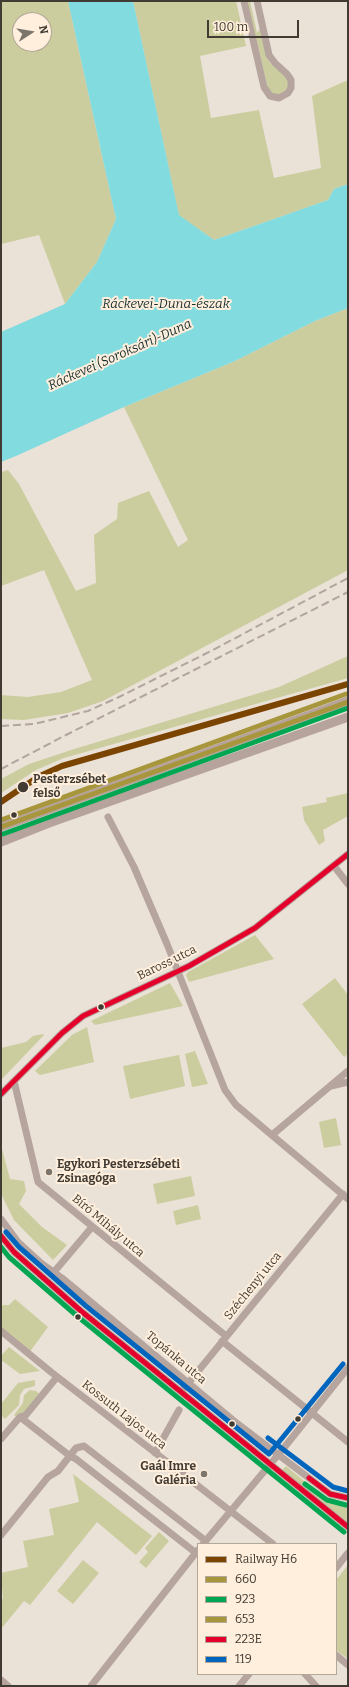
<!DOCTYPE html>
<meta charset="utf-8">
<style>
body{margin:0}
#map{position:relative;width:349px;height:1687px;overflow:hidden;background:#eae1d7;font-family:Bitter,serif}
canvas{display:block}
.frame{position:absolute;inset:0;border:2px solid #413b33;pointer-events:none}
.legend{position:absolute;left:197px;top:1543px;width:140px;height:132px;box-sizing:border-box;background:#ffefdc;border:1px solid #b3a798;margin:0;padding:5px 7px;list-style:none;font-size:12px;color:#413b33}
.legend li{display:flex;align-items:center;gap:8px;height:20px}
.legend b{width:20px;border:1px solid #b3a798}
.north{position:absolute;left:12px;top:12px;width:40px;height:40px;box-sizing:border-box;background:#ffefdc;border:1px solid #b3a798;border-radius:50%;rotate:78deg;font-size:11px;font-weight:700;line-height:16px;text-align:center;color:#413b33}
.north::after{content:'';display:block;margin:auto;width:14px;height:18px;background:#7c756c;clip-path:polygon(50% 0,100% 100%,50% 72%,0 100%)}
.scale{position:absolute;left:207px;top:20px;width:92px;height:18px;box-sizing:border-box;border:2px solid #413b33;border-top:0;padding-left:5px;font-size:12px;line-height:14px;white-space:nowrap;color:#413b33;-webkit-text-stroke:3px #ffefdc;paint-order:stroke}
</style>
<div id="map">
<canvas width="349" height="1687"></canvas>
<div class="frame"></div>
<ul class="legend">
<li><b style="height:5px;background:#7b4400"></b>Railway H6</li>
<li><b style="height:5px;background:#a7963c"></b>660</li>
<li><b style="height:5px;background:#00a651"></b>923</li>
<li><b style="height:5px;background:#a7963c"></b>653</li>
<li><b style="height:5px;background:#e4002b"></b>223E</li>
<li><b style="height:5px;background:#0065bd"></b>119</li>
</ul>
<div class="north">N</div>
<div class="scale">100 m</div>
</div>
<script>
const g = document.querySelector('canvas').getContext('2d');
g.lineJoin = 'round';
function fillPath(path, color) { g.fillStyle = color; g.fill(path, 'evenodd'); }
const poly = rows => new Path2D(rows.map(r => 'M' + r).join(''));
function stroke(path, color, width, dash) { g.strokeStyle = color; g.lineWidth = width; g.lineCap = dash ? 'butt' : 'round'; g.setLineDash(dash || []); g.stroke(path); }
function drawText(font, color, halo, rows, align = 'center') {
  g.font = font + ' Bitter,serif'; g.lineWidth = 4; g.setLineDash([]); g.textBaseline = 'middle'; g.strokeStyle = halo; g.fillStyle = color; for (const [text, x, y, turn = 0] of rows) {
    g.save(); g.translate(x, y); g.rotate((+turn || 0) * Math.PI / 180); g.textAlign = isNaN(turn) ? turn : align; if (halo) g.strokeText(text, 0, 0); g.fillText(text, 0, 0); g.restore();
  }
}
fillPath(poly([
 [1,1,68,1,116,219,97,262,65,304,39,235,1,244],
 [20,20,44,20,44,44,20,44],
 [133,1,236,1,246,46,200,56,211,118,259,110,274,178,321,168,312,96,348,80,348,184,334,189,328,200,214,240,179,216],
 [247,1,250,1,257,33,260,29,266,55,270,63,286,76,289,83,287,90,278,96,269,92],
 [348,308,348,570,103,701,68,713,24,720,1,719,1,695,28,697,61,692,92,680,44,570,1,586,1,472,8,470,19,484,76,591,96,583,94,535,117,519,118,503,149,491,178,547,188,540,124,407,235,361,315,321],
 [348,656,348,678,64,758,36,770,1,793,1,779,29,764,71,750,279,687],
 [348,793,348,816,323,830,325,841,319,845,304,820,302,807,327,802,326,798],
 [255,935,274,959,189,982,186,975,188,972],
 [335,978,348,995,348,1054,344,1057,302,1004],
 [170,983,183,1006,95,1025,91,1021],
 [87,1027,94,1062,40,1075,35,1071,72,1035],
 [43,1034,44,1035,2,1079,1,1048,26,1042,33,1036],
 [195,1051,208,1084,192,1087,185,1054],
 [179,1055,185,1086,130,1099,123,1066],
 [336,1118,341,1145,324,1148,319,1122],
 [1,1145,10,1179,24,1181,26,1191,19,1204,42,1227,67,1245,53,1260,14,1220,4,1200,1,1193],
 [191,1176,195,1196,157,1204,153,1184],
 [198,1205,201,1219,176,1225,173,1211],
 [15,1299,48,1327,29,1353,1,1329,1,1307,3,1305,9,1305],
 [9,1347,40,1371,20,1374,1,1360,1,1356],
 [35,1380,35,1386,24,1389,20,1395,19,1405,5,1419,1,1415,1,1404,18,1383],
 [30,1390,36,1391,42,1396,25,1416,16,1417,14,1415,23,1403,24,1395],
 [286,1466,321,1495,331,1500,348,1504,348,1523,282,1470],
 [73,1474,152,1536,136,1555,97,1522,30,1605,24,1601,1,1629,1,1599,3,1599,1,1573,28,1567,23,1541,54,1535,49,1509,79,1502],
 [159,1532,169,1541,146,1568,139,1562,148,1552,145,1548],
 [83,1560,99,1573,73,1604,57,1591],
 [348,1565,348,1659,336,1650,336,1580]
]), '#cbcd9e');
fillPath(poly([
 [68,1,133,1,179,215,214,240,328,200,334,189,348,184,348,308,315,321,235,361,124,407,16,456,1,462,1,332,65,304,97,262,116,219]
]), '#82dbde');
stroke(poly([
 [244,1,264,87,270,96,279,98,288,93,291,88,291,80,287,74,275,63,269,55,257,1],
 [108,817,134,867,167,944,225,1090,236,1105,348,1199],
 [334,866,348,884],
 [14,1081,38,1182,226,1336],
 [331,1086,348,1082],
 [1,1094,62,1033,83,1016,189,966,255,928,348,854],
 [272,1135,348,1071],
 [1,1219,18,1242,41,1263,62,1278,234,1421,330,1494,348,1498],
 [1,1236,14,1252,81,1311,348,1527],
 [54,1272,92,1227],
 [1,1331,51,1372,273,1544],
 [222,1341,348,1442],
 [181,1392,343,1194],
 [20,1417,70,1456,76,1459,196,1553],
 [1,1439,20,1417,25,1416,57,1377],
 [155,1453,179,1410],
 [1,1535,48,1477,58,1471,76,1448,84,1446,206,1541],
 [203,1544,283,1449,348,1368],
 [336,1568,348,1553],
 [336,1655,348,1665],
 [305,1674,316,1686],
 [1,1680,8,1686],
 [91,1686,198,1550],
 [239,1686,249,1674]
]), '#b6a59e', 7);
stroke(poly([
 [1,827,348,701],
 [1,842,49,823,348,717]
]), '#b6a39c', 9);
stroke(poly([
 [1,726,34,724,88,711,119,697,211,651,348,578],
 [1,769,66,735,348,592]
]), '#b2a59f', 2, [8, 4]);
stroke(poly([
 [1,827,348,702]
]), '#a7963c', 5);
stroke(poly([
 [3,834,348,708],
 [1,1247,9,1257,77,1316,344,1532],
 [305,1484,327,1500,346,1505]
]), '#00a651', 5);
stroke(poly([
 [1,820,346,694]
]), '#a7963c', 5);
stroke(poly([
 [1,1094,62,1033,83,1016,189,966,255,928,348,854],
 [1,1236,14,1252,81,1311,348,1527],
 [309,1478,330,1494,348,1498]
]), '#e4002b', 5);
stroke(poly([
 [6,1232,19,1247,86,1306,269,1454,343,1364],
 [268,1438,333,1487,348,1491]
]), '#0065bd', 5);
stroke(poly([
 [1,802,38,777,62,766,348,684]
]), '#7b4400', 6);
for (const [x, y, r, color] of [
 [23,787,6,"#413b33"],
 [14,815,3.5,"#413b33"],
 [101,1007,3.5,"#413b33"],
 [49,1172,4,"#7c756c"],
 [78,1317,3.5,"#413b33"],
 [298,1419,3.5,"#413b33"],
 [232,1424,3.5,"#413b33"],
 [204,1474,4,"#7c756c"]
]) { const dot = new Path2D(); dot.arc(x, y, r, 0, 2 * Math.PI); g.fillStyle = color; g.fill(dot); stroke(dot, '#ffefdc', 1.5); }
drawText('bold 12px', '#413b33', '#ffefdc', [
 ["Pesterzsébet",33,780],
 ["felső",33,794]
], 'left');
drawText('12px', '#413b33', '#ffefdc', [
 ["Baross utca",167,963,-26],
 ["Bíró Mihály utca",108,1226,40],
 ["Széchenyi utca",253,1286,-51],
 ["Topánka utca",176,1358,40],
 ["Kossuth Lajos utca",124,1415,38]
]);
drawText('bold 12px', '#413b33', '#ffefdc', [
 ["Egykori Pesterzsébeti",57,1165],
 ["Zsinagóga",57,1179],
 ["Gaál Imre",196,1467,"right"],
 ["Galéria",196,1481,"right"]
], 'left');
drawText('italic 13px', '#193032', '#ffefdc', [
 ["Ráckevei-Duna-észak",166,304],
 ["Ráckevei (Soroksári)-Duna",120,355,-24]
]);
</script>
